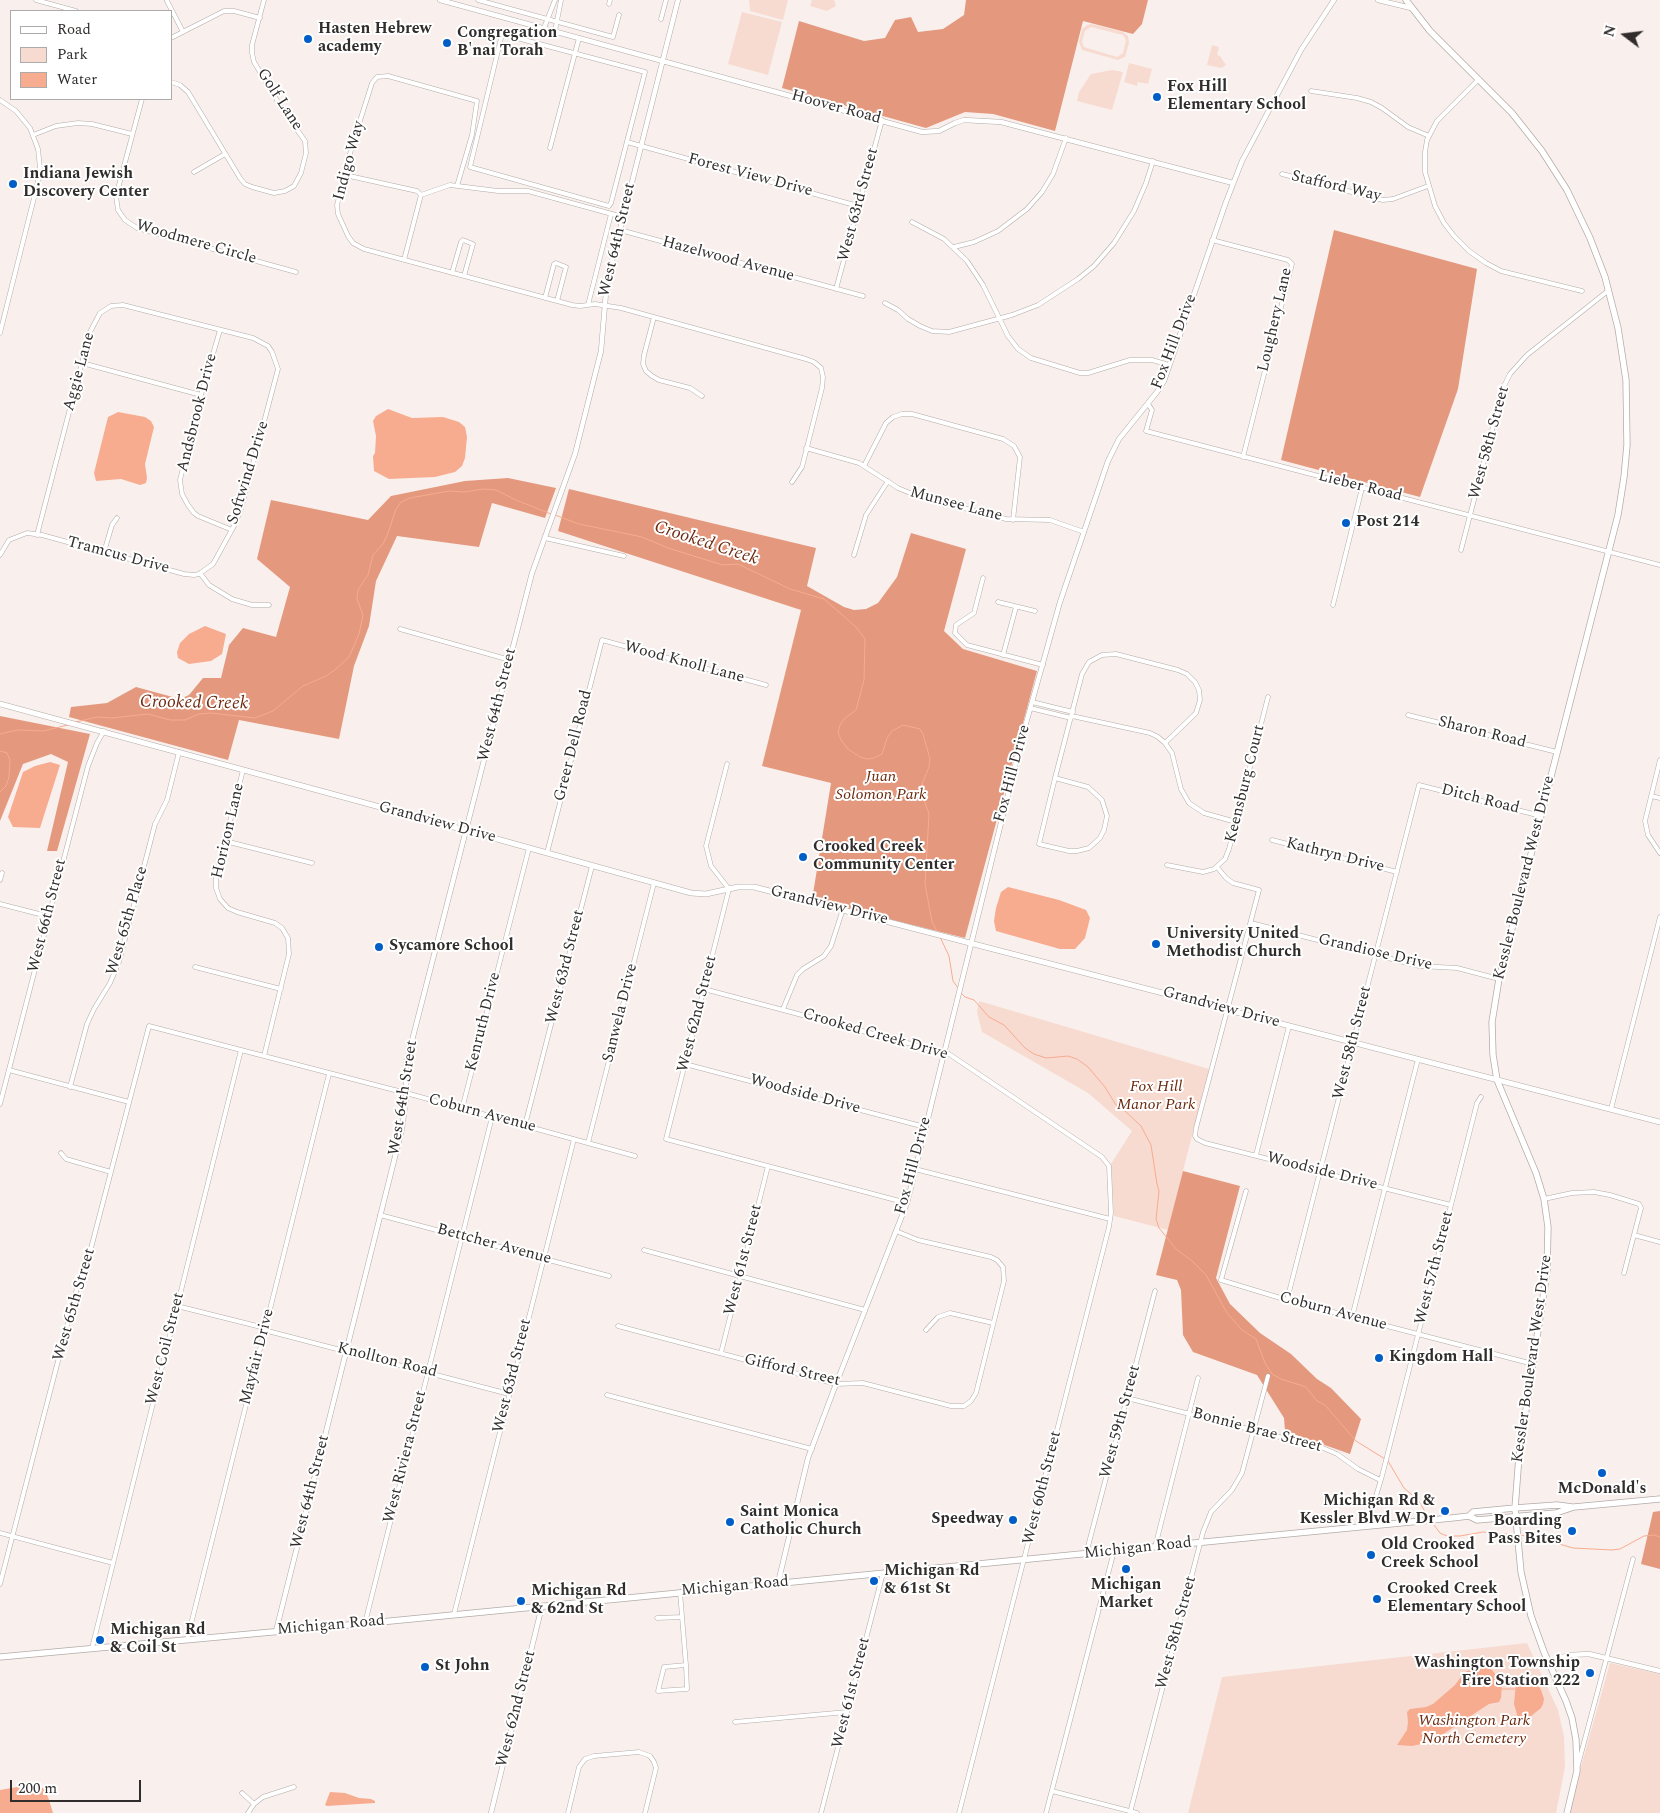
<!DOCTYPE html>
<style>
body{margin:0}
#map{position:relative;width:1660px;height:1813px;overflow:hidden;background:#f9f0ed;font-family:Spectral,serif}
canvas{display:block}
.legend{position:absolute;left:10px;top:10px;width:162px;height:90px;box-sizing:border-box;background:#fff;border:1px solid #acabab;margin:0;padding:6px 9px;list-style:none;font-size:15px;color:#302d2c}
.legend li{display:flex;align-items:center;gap:10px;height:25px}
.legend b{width:25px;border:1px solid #acabab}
.north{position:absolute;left:1600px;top:10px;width:50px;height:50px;-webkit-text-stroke:4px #fff;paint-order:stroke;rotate:285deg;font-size:14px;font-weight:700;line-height:20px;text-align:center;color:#302d2c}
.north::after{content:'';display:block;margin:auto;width:18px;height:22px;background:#302d2c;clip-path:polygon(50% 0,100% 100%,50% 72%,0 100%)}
.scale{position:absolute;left:10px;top:1780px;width:131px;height:22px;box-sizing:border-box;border:2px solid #302d2c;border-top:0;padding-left:6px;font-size:15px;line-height:18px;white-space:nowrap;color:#302d2c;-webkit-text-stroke:4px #fff;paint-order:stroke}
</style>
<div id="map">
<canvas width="1660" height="1813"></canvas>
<ul class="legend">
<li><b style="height:6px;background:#fff"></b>Road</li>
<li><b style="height:14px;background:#f7dbd1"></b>Park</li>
<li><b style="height:14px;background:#f7ab8f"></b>Water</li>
</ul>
<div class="north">N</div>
<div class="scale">200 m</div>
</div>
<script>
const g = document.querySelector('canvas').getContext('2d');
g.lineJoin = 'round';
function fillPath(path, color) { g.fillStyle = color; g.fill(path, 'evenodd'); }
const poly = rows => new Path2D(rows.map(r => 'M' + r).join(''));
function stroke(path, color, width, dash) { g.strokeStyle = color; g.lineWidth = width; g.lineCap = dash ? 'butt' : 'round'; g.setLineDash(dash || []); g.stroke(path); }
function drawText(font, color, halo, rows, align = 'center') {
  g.font = font + ' Spectral,serif'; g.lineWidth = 4; g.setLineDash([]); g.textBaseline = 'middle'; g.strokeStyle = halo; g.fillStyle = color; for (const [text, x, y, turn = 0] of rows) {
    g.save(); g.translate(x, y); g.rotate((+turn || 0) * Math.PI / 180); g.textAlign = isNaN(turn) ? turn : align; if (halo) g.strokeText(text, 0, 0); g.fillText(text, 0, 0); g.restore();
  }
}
fillPath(poly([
 [749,0,788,0,783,20,750,11],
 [812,0,834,0,836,6,827,11,810,6],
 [742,12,782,22,768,75,728,64],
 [1092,24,1123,32,1128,36,1129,43,1125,57,1118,60,1082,50,1079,42,1082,29,1087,25],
 [1091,27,1123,35,1126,40,1123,53,1117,57,1084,47,1082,42,1085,31],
 [1212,45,1219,47,1217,55,1220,56,1226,65,1221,68,1207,65],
 [1129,63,1152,69,1148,84,1138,82,1137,86,1124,82],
 [1112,70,1123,72,1112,110,1077,101,1079,92,1091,74],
 [979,1001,1209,1069,1168,1230,1114,1216,1111,1164,1132,1131,1088,1093,982,1032,977,1012],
 [1527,1643,1558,1710,1564,1736,1565,1767,1556,1813,1188,1813,1222,1677],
 [1610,1663,1660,1674,1660,1813,1568,1813]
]), '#f7dbd1');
fillPath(poly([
 [966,0,1148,0,1142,24,1133,34,1083,21,1055,131,993,114,965,112,926,128,782,88,799,21,864,41,885,38,895,20,911,17,918,32,943,29,964,15],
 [1334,230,1477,269,1458,389,1420,497,1281,460],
 [508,478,556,488,545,518,492,503,479,547,397,536,376,581,369,626,354,666,339,739,239,720,228,760,69,717,71,707,107,703,136,687,180,699,189,695,203,678,221,678,229,645,243,628,276,637,290,587,257,559,271,500,368,520,391,496,465,481],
 [569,489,816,548,807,586,844,607,854,610,866,609,878,603,897,577,911,533,966,549,944,631,963,649,1037,671,965,938,812,900,831,783,762,766,801,610,558,531],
 [0,716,90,734,57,851,47,851,68,762,51,754,23,764,0,821],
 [1183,1171,1240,1186,1216,1278,1230,1304,1260,1333,1291,1354,1317,1379,1331,1388,1361,1419,1350,1454,1285,1431,1284,1418,1257,1375,1193,1352,1183,1335,1181,1290,1177,1280,1156,1275],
 [1660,1511,1660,1569,1641,1564,1653,1512]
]), '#e4997e');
fillPath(poly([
 [388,409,412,418,443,417,459,422,465,427,467,437,465,458,462,466,455,472,435,477,389,479,374,471,373,456,375,453,376,436,373,421,376,416],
 [118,412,145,417,151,421,154,427,145,464,147,478,146,483,140,485,121,479,96,481,94,473,108,417],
 [205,626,226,634,222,654,211,661,189,664,178,658,177,652,180,643,189,634],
 [50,762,60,765,40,828,13,827,8,817,23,772,35,766],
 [1008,887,1059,900,1086,910,1090,918,1085,938,1075,949,1060,949,996,931,994,921,996,908,1001,892],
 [1485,1667,1492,1670,1502,1683,1501,1698,1499,1702,1489,1704,1431,1742,1412,1746,1397,1745,1407,1730,1408,1722,1407,1712,1410,1709,1426,1707,1433,1704,1455,1685,1463,1674,1467,1671],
 [1519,1680,1536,1681,1541,1690,1544,1699,1543,1704,1541,1708,1526,1720,1518,1718,1514,1704,1516,1683],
 [34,1784,43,1788,48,1797,53,1813,0,1813,0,1790],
 [330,1792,345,1793,359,1798,371,1799,375,1801,375,1803,327,1806,325,1805]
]), '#f7ab8f');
stroke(poly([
 [555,515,579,524,642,537,668,548,723,565,738,564,790,589,824,599,856,627,865,639,864,680,856,710,844,719,840,725,838,732,841,740,848,749,860,757,867,759,874,758,882,754,887,738,892,731,903,725,920,729,923,734,930,759,929,767,922,784,922,795,929,814,925,884,932,922,937,931],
 [76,722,97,717,112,718,148,714,170,720,185,720,199,714,211,713,255,718,273,711,303,686,326,676,336,669,349,657,359,634,363,615,357,599,358,590,368,575,373,555,383,544,388,533,396,509,401,502,410,498,449,491,464,492,484,489,496,490,516,500,551,514],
 [0,734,17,730,43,731,68,725],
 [0,751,7,753,10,760,9,777,6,786,0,792],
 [940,937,949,956,953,981,959,989],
 [961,993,965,997,974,1000,989,1017,1004,1025,1025,1048,1034,1054,1046,1058,1068,1056,1077,1059,1088,1067,1105,1087,1116,1105,1125,1111,1141,1126,1151,1145,1157,1184,1159,1191,1156,1219,1159,1228,1177,1250,1191,1260,1206,1275,1227,1313,1242,1330,1256,1339,1265,1363,1272,1374,1281,1379,1306,1387,1317,1401,1325,1405,1356,1441,1385,1459],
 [1388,1461,1404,1488,1418,1500,1429,1518],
 [1431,1521,1440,1533,1447,1536,1460,1536,1483,1532,1516,1535],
 [1520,1535,1542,1539,1573,1548,1612,1550,1620,1549,1644,1536,1654,1535,1660,1537],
 [1502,1689,1515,1689]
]), '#f7ab8f', 1);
const minor = poly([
 [36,0,76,11],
 [478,0,613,37,619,15],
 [167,1,183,32],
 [609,4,610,0],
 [661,19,666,0],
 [544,28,555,0],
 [555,31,561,0],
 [502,34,645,72,611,203,609,206,470,167,502,34],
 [171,38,224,11,234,11,260,18],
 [1479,79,1437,121,1427,140,1425,152,1425,172,1435,206,1444,223,1454,236,1469,251,1486,263,1501,271,1582,291],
 [171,82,180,85,188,92,240,178,245,184,252,187,274,193,285,191,294,186,301,173,306,153,305,141,281,107,254,62,252,53,252,45,264,0],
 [1311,91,1357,98,1371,102,1382,108,1408,127,1429,136],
 [142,99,116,196,118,210,125,220,137,228,296,272],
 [0,100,16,111,30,128,38,149,40,168,37,186,0,333],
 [33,135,56,126,78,123,92,124,132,134],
 [627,142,858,206],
 [550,148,579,38],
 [194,172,225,154],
 [1282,174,1383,200,1393,199,1428,186],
 [345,175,417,191,421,195],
 [457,186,472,135,477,101,388,76,377,77,372,83,352,146,337,205,338,214,348,236,353,243,364,249,572,305,580,306,595,304,621,308,806,359,814,362,821,368,823,377,822,388,802,467,792,482],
 [421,195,450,185,498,191,528,191,623,217],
 [912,222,944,239,967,261,983,285,1008,336,1018,349,1031,358,1080,373,1088,373,1130,360,1152,360,1169,365],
 [620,230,863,296],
 [1212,240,1288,260,1292,264,1243,457],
 [954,247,974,242,998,231,1027,209,1042,192,1053,174,1066,138],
 [404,260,421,195],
 [452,273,461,242,463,240,473,244,464,276],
 [836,289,882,120],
 [545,298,554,264,556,263,566,267,557,301],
 [885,303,898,310,908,319,920,326,932,331,949,332,1012,315,1038,305,1078,279,1094,266,1114,243,1134,211,1146,183,1153,161],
 [588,305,611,214],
 [654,317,644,355,643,364,646,371,652,376,659,380,690,388,702,396],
 [220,330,201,395,180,480,182,494,188,505,194,513,198,516,232,530],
 [82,363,201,395],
 [1148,404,1152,410,1146,431,1660,565],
 [806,448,859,463,898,488,917,496,1006,519,1050,520,1084,532],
 [864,466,886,423,893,417,902,414,912,414,1003,439,1014,446,1020,457,1013,520],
 [545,538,624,556],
 [1461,550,1503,388,1510,374,1527,355,1609,290],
 [104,552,112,525,117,518],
 [0,555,9,540,27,533,42,535,184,574,194,575,199,574,213,564,234,526,241,509,278,369,272,352,268,346,253,338,123,305,111,306,100,313,90,332,37,535],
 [854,555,866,515,888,481],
 [200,573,209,585,232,599,252,605,269,605],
 [983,578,974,613,956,625,955,633,967,645,1043,665],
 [998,602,1035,611],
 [1333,605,1362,488],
 [400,629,510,660],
 [1003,655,1016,607],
 [1032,702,1073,712],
 [1030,708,1071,718],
 [1408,715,1557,752],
 [1072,716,1150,733,1158,737,1165,743,1172,753,1181,789,1189,803,1204,813,1236,822],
 [1660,760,1645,821,1648,835,1660,853],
 [727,764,706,846,711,866,729,889,666,1139,907,1203],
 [243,770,216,877,216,888,220,899,228,908,237,912,275,923,282,928,288,938,289,954,264,1056],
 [1055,778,1082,674,1089,662,1102,655,1116,654,1178,670,1187,674,1195,682,1199,690,1200,700,1196,713,1165,743],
 [1055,778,1088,787,1102,800,1107,816,1104,830,1100,838,1089,848,1077,851,1069,851,1039,844,1055,778],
 [1651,796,1660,798],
 [1272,840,1397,872],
 [225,841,312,863],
 [547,853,602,640,766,685],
 [1167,865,1203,872,1214,869,1225,859,1229,849,1268,697],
 [1217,867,1226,878,1233,883,1259,890,1196,1128,1195,1136,1197,1139,1205,1143,1451,1205],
 [0,880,2,873],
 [0,904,47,916],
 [1251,923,1419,966,1457,968,1499,979],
 [195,967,281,989],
 [704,989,949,1054,1102,1157,1109,1166,1111,1213,1109,1227,959,1813],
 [783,1009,797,975,803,969,824,956,831,946,843,909],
 [685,1064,925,1127],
 [9,1070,129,1102],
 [70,1087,87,1024,94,1009,110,983,119,962,155,824,167,800,179,752],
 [0,1104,88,766,97,743,104,731],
 [462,1109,529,848],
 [1611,1109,1660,917],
 [525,1125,592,866],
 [588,1143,654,883],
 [61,1153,66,1159,111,1172],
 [1256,1155,1289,1026],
 [915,1169,1110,1219],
 [1246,1191,1221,1280,1287,1300,1533,1364],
 [1544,1199,1572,1193,1594,1192,1610,1195,1639,1204,1641,1208,1624,1273],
 [380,1215,609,1276],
 [1634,1235,1660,1242],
 [644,1250,865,1310],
 [1287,1300,1419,785,1541,816],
 [177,1306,265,1328],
 [1352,1317,1418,1059],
 [618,1326,836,1384,863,1383,951,1406,964,1406,971,1401,976,1393,1004,1281,1003,1267,997,1260,991,1257,918,1240,896,1231],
 [264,1330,509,1394],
 [926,1330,938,1317,950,1313,993,1323],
 [721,1353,768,1166],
 [607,1395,812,1449],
 [1127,1398,1323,1448,1337,1454,1358,1469,1380,1480],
 [1367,1526,1382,1476,1477,1103,1481,1097],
 [0,1533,113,1563],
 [1155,1547,1198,1378],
 [1086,1554,1155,1291],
 [0,1584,77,1288,84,1275,149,1026,406,1093,635,1156],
 [680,1592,686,1665],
 [454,1614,574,1139],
 [657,1618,682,1617],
 [365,1623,492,1117],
 [187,1640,329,1074],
 [92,1648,241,1050],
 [686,1665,687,1689,658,1691,664,1667,686,1665],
 [735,1722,847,1712],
 [1578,1765,1633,1559],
 [1052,1791,1137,1813],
 [242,1793,254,1804],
 [248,1813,254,1804,263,1797,294,1787],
 [568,1813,579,1767,585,1759,594,1756,639,1752,650,1756,654,1762,656,1768,645,1813],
 [821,1813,883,1573],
 [1046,1813,1114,1551],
 [1130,1813,1203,1532,1211,1512,1232,1490,1242,1473,1268,1376]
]);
const tertiary = poly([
 [440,0,922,132,939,131,955,123,964,120,1001,122,1233,183],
 [1378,0,1411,8],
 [778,1583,808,1458,836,1384,907,1203,1023,734,1060,602,1108,461,1119,439,1157,392,1164,381,1226,202,1242,161,1301,50,1334,0],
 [276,1631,402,1129,406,1099,406,1064,532,573,575,454,601,351,607,281,678,0],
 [1548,1662,1569,1655,1589,1654,1660,1671],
 [491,1813,542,1606]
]);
const secondary = poly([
 [0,704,461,829,691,893,706,894,738,887,754,887,1660,1122]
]);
const primary = poly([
 [1406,0,1430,31,1512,113,1542,151,1567,190,1590,238,1605,277,1618,328,1626,380,1627,445,1624,477,1618,515,1499,979,1492,1022,1493,1055,1497,1080,1536,1173,1544,1199,1548,1227,1547,1271,1519,1456,1515,1508,1521,1572,1531,1616,1544,1652,1566,1701,1572,1718,1576,1740,1577,1771,1567,1813],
 [1469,1516,1473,1512,1515,1508,1557,1505,1572,1507],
 [0,1657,370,1623,1452,1518,1469,1516,1477,1520,1556,1513,1574,1507,1660,1499]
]);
stroke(minor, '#b2aba8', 5);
stroke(tertiary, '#b2aba8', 5.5);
stroke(secondary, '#b2aba8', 6);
stroke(primary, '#b2aba8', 7);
stroke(minor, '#fff', 4);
stroke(tertiary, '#fff', 4.5);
stroke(secondary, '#fff', 5);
stroke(primary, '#fff', 5.5);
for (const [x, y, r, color] of [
 [308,39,5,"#005ec6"],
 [447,43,5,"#005ec6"],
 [1157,97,5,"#005ec6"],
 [13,184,5,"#005ec6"],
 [1346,523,5,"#005ec6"],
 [803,857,5,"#005ec6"],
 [1156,944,5,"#005ec6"],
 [379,947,5,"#005ec6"],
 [1379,1358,5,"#005ec6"],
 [1602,1473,5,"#005ec6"],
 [1445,1511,5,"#005ec6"],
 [1013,1520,5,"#005ec6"],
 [730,1522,5,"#005ec6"],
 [1572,1531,5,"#005ec6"],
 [1371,1555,5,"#005ec6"],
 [1126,1569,5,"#005ec6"],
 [874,1581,5,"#005ec6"],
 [1377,1599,5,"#005ec6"],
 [521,1601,5,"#005ec6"],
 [100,1640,5,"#005ec6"],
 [425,1667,5,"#005ec6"],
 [1590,1673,5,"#005ec6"]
]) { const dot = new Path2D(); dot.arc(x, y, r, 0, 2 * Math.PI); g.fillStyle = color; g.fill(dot); stroke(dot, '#fff', 2); }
drawText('bold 16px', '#302d2c', '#fff', [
 ["Hasten Hebrew",318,30],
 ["academy",318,48],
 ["Congregation",457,34],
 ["B'nai Torah",457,52],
 ["Fox Hill",1167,88],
 ["Elementary School",1167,106],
 ["Indiana Jewish",23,175],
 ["Discovery Center",23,193],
 ["Post 214",1356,523],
 ["Crooked Creek",813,848],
 ["Community Center",813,866],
 ["University United",1166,935],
 ["Methodist Church",1166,953],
 ["Sycamore School",389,947],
 ["Kingdom Hall",1389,1358],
 ["McDonald's",1602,1490,"center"],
 ["Michigan Rd &",1435,1502,"right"],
 ["Kessler Blvd W Dr",1435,1520,"right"],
 ["Saint Monica",740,1513],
 ["Catholic Church",740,1531],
 ["Speedway",1003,1520,"right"],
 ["Boarding",1562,1522,"right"],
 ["Pass Bites",1562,1540,"right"],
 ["Old Crooked",1381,1546],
 ["Creek School",1381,1564],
 ["Michigan Rd",884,1572],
 ["& 61st St",884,1590],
 ["Michigan",1126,1586,"center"],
 ["Market",1126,1604,"center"],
 ["Crooked Creek",1387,1590],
 ["Elementary School",1387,1608],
 ["Michigan Rd",531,1592],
 ["& 62nd St",531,1610],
 ["Michigan Rd",110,1631],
 ["& Coil St",110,1649],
 ["Washington Township",1580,1664,"right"],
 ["Fire Station 222",1580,1682,"right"],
 ["St John",435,1667]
], 'left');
drawText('16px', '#302d2c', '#fff', [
 ["Golf Lane",279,100,57],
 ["Hoover Road",836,108,15],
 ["Indigo Way",350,161,-75],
 ["Forest View Drive",750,176,15],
 ["Stafford Way",1336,187,13],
 ["West 63rd Street",859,205,-75],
 ["West 64th Street",618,240,-77],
 ["Woodmere Circle",196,243,16],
 ["Hazelwood Avenue",728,260,15],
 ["Loughery Lane",1276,320,-77],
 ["Fox Hill Drive",1175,342,-69],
 ["Aggie Lane",80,372,-75],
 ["Andsbrook Drive",198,413,-76],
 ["West 58th Street",1490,443,-75],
 ["Softwind Drive",249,473,-73],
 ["Lieber Road",1360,487,14],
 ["Munsee Lane",956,505,15],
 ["Tramcus Drive",118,556,15],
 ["Wood Knoll Lane",684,663,15],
 ["West 64th Street",498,705,-76],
 ["Sharon Road",1482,733,14],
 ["Greer Dell Road",574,746,-76],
 ["Fox Hill Drive",1013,774,-75],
 ["Keensburg Court",1246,784,-76],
 ["Ditch Road",1480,800,14],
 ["Grandview Drive",437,823,15],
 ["Horizon Lane",229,831,-77],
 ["Kathryn Drive",1335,856,14],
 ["Kessler Boulevard West Drive",1525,878,-76],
 ["Grandview Drive",829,906,14],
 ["West 66th Street",48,916,-76],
 ["West 65th Place",128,921,-74],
 ["Grandiose Drive",1375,953,13],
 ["West 63rd Street",566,967,-76],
 ["Grandview Drive",1221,1008,15],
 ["Sanwela Drive",621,1013,-76],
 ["West 62nd Street",698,1014,-76],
 ["Kenruth Drive",484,1022,-76],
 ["Crooked Creek Drive",875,1035,16],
 ["West 58th Street",1353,1043,-76],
 ["Woodside Drive",805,1095,15],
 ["West 64th Street",404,1098,-81],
 ["Coburn Avenue",482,1114,15],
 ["Fox Hill Drive",914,1166,-75],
 ["Woodside Drive",1322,1172,14],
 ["Bettcher Avenue",494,1245,15],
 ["West 61st Street",744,1260,-76],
 ["West 57th Street",1435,1268,-76],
 ["West 65th Street",75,1305,-74],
 ["Coburn Avenue",1333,1312,15],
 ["West Coil Street",166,1349,-76],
 ["Mayfair Drive",258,1357,-76],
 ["Kessler Boulevard West Drive",1533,1359,-82],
 ["Knollton Road",387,1361,14],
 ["Gifford Street",792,1371,13],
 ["West 63rd Street",513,1376,-76],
 ["West 59th Street",1121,1422,-75],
 ["Bonnie Brae Street",1257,1431,15],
 ["West Riviera Street",406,1457,-76],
 ["West 60th Street",1043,1488,-76],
 ["West 64th Street",311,1492,-76],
 ["Michigan Road",1138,1549,-6],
 ["Michigan Road",735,1587,-5],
 ["Michigan Road",331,1626,-5],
 ["West 58th Street",1177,1633,-75],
 ["West 61st Street",852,1693,-76],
 ["West 62nd Street",517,1709,-76]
]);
drawText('italic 16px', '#6b290e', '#fff', [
 ["Juan",881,778],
 ["Solomon Park",881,796],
 ["Fox Hill",1156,1088],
 ["Manor Park",1156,1106],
 ["Washington Park",1474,1722],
 ["North Cemetery",1474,1740]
]);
drawText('italic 18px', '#6e2b11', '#fff', [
 ["Crooked Creek",706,544,18],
 ["Crooked Creek",194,704,1]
]);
</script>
